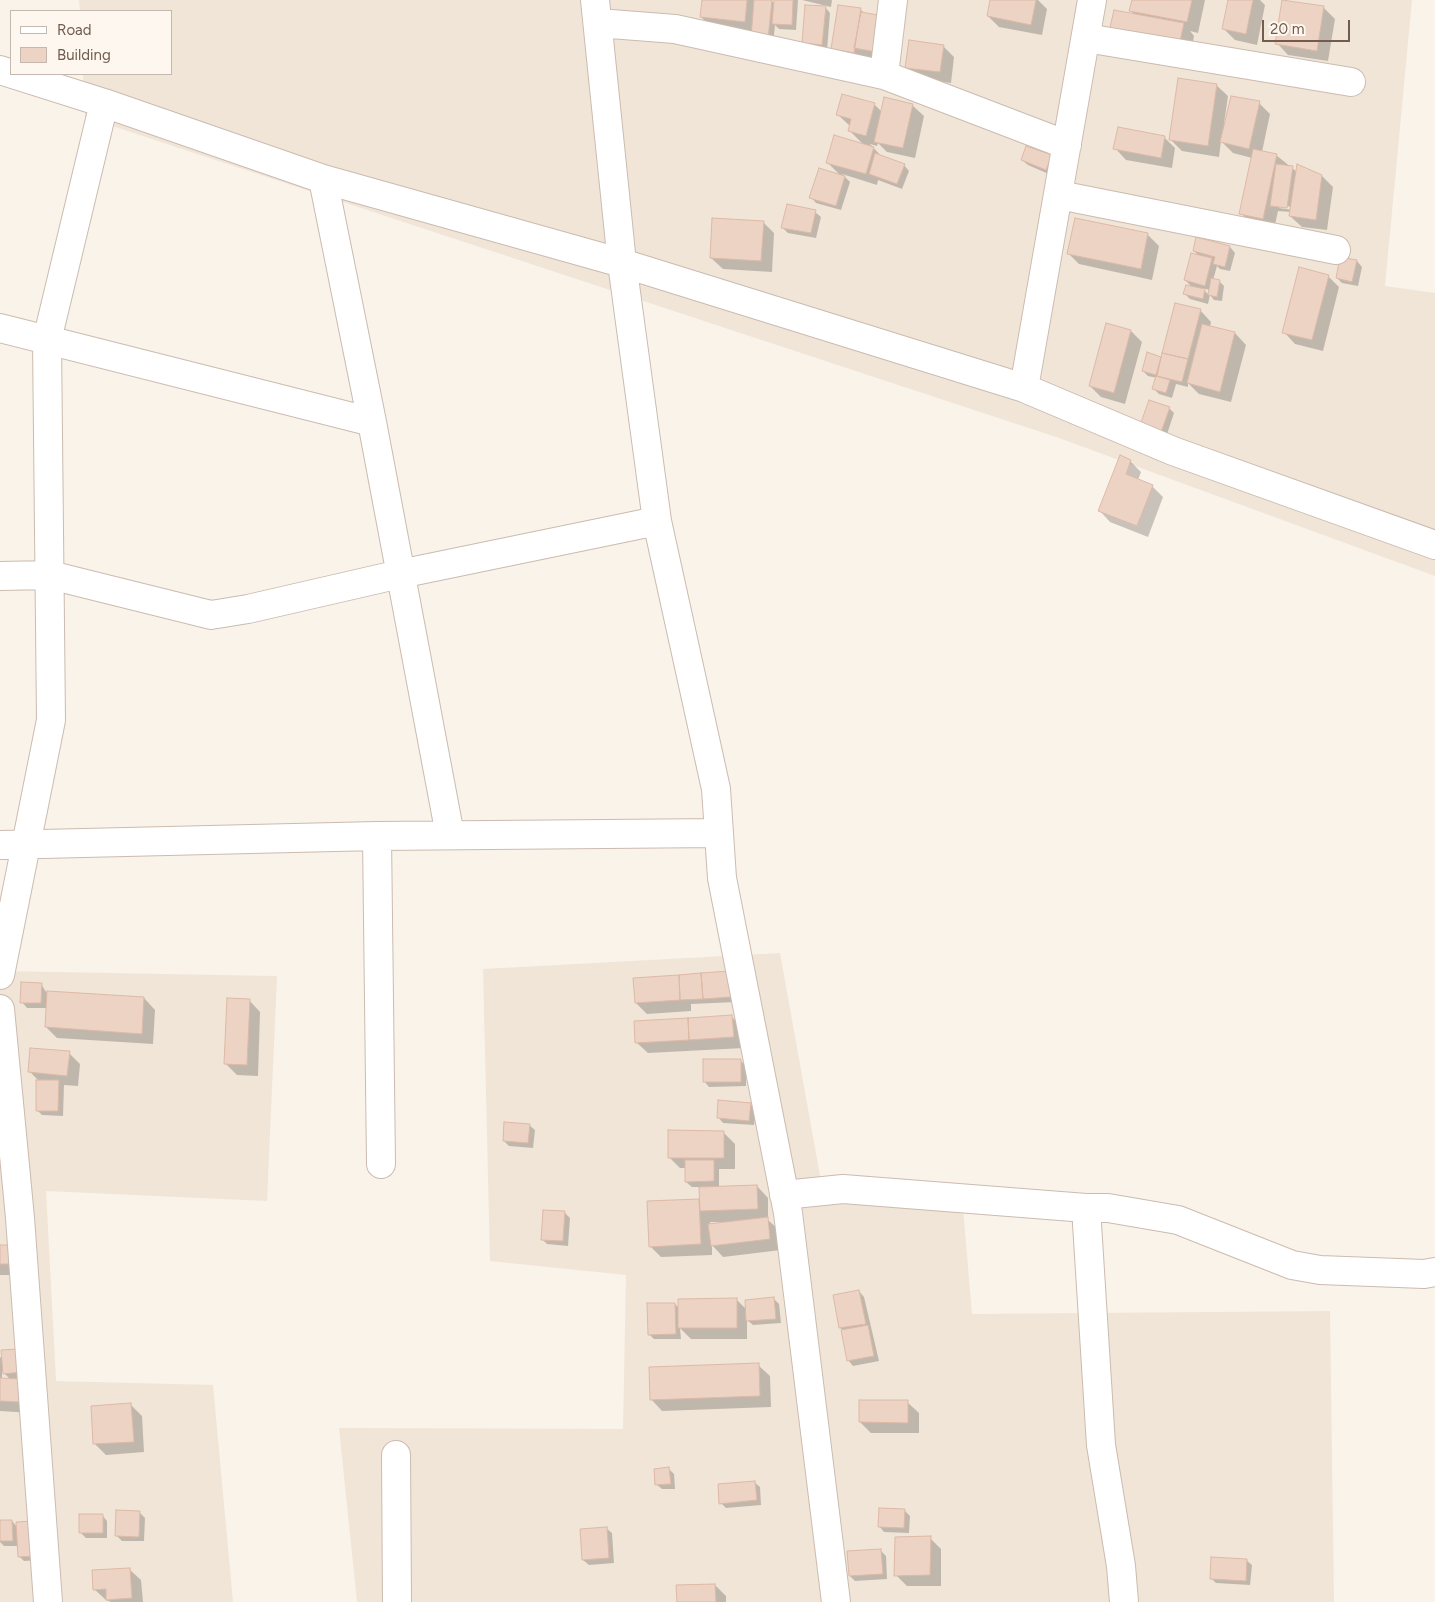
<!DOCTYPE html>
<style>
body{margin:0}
#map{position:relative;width:1435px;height:1602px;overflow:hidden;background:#faf3e9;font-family:Figtree,sans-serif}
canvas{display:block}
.legend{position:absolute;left:10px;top:10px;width:162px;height:65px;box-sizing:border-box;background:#fdf7ef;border:1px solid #c5b9af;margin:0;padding:6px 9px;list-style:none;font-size:15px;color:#725b4f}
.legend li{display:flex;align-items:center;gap:10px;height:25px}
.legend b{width:25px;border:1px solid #c5b9af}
.scale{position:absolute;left:1262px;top:20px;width:88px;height:22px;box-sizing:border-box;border:2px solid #725b4f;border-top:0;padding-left:6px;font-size:15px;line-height:18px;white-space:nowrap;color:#725b4f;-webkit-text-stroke:4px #fdf7ef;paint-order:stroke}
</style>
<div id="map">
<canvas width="1435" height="1602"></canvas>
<ul class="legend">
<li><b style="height:6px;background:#fff"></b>Road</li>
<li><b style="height:14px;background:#edd3c4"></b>Building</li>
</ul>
<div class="scale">20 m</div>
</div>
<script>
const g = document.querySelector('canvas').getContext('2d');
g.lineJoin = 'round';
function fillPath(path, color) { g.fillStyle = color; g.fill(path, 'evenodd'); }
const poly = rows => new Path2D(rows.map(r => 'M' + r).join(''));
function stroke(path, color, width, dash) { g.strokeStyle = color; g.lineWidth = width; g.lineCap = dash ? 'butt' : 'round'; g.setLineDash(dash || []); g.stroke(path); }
fillPath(poly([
 [79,0,1412,0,1385,286,1435,293,1435,576,1059,438,85,117,83,74,171,74,171,11,80,11],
 [780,953,824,1198,963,1208,972,1314,1330,1311,1334,1602,357,1602,339,1428,623,1429,626,1275,490,1261,483,969],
 [0,971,277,976,267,1201,46,1191,56,1381,213,1385,233,1602,0,1602]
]), '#f1e5d8');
fillPath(poly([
 [703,0,771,0,775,4,775,0,798,0,796,30,779,29,775,25,773,44,718,34,701,17],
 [802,0,832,0,831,7],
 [991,0,1038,0,1047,9,1042,35,999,27,988,16],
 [1133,0,1205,0,1198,33,1190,31,1194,36,1190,57,1135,15,1131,11],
 [1229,0,1260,0,1265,5,1257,45,1235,40,1224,29],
 [825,7,830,13,827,50,808,48,803,43],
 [1323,7,1335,19,1328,61,1288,55,1277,43],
 [860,9,865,14,893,64,844,60,833,49],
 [943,46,954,57,951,83,917,79,906,67],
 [1216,85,1228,96,1224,124,1259,103,1270,114,1262,152,1276,155,1297,172,1322,176,1333,187,1327,230,1302,227,1290,216,1291,212,1278,211,1274,229,1252,225,1241,213,1252,158,1233,153,1221,141,1219,157,1182,151,1171,140],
 [1279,205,1293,207,1293,210,1279,208],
 [842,96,875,105,882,112,912,105,924,116,915,158,887,152,878,143,877,146,870,144,883,158,904,165,909,171,902,189,878,180,877,185,842,174,850,182,841,210,816,203,811,197,841,176,827,162,864,145,849,130,850,126,837,114],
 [1164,137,1175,148,1172,168,1126,160,1115,148],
 [1051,157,1051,175,1028,165,1022,160],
 [815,212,821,217,816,238,788,233,783,228],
 [763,222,774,233,772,272,723,269,711,258],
 [1148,235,1159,246,1152,280,1079,264,1068,253],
 [1197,239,1230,247,1235,253,1230,271,1220,269,1217,266,1213,280,1219,281,1224,286,1222,301,1214,300,1210,295,1208,304,1190,299,1185,294,1193,288,1185,280,1200,257,1194,251],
 [1202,288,1210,290,1209,295],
 [1357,261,1362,267,1358,286,1342,283,1337,278],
 [1328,276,1339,287,1323,351,1295,344,1284,332],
 [1200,310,1211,322,1210,327,1235,333,1246,345,1231,402,1199,394,1188,383,1188,387,1176,384,1172,398,1159,394,1154,389,1157,378,1148,376,1143,371,1148,354,1162,358],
 [1107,325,1131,331,1142,342,1125,404,1101,397,1090,386],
 [1150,401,1169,408,1174,413,1164,443],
 [1130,461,1141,472,1138,480,1152,486,1163,497,1148,537,1110,522,1099,510],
 [729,973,736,1002,691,1004,691,1011,647,1014,636,1003],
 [41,984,46,992,144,998,155,1010,153,1044,57,1038,46,1027,47,1008,27,1008,22,1002],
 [249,1000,260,1012,258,1076,237,1075,226,1064],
 [732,1017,743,1028,744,1048,648,1053,636,1042],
 [69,1053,80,1064,78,1086,64,1085,63,1116,42,1115,37,1110,38,1080,30,1072],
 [740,1060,746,1066,746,1086,709,1087,704,1081],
 [750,1104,756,1109,754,1125,723,1123,718,1117],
 [529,1125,535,1130,533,1148,509,1146,504,1141],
 [724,1133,735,1144,735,1169,719,1169,719,1188,757,1186,768,1198,768,1220,779,1230,781,1250,723,1257,712,1245,712,1255,661,1257,650,1246,648,1202,701,1200,701,1187,692,1187,686,1182,686,1168,680,1168,669,1157],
 [710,1222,723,1222,723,1224,711,1225],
 [565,1213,570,1218,568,1246,547,1244,542,1239],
 [0,1246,20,1275,0,1275],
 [859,1291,864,1297,879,1361,853,1366,848,1360,843,1330,840,1328],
 [736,1299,747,1310,774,1299,779,1304,781,1323,753,1325,747,1320,747,1339,691,1339,680,1328,681,1339,654,1339,649,1334,675,1304,680,1309],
 [0,1357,26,1377,14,1380,32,1413,0,1411],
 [2,1371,11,1380,2,1380],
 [758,1365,770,1376,771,1407,662,1411,651,1399],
 [907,1402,919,1413,919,1433,871,1433,860,1422],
 [131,1405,142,1416,144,1452,106,1455,95,1444],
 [669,1469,674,1474,675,1489,662,1489,656,1484],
 [754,1482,760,1487,761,1505,726,1508,721,1503],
 [905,1511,910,1516,909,1533,884,1532,879,1526],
 [139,1512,145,1518,144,1541,122,1541,116,1535],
 [102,1515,107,1521,107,1538,86,1538,81,1533],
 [12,1521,17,1527,41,1560,24,1561,19,1556,18,1546,4,1546,0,1542,0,1522],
 [606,1528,612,1533,614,1563,589,1565,583,1560],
 [930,1538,941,1549,941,1586,907,1586,896,1575],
 [880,1550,886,1556,887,1579,855,1581,850,1576],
 [1246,1560,1252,1565,1250,1585,1216,1583,1211,1578],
 [129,1569,141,1580,143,1602,111,1602,106,1600,94,1589],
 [715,1585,726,1596,726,1602,678,1602]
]), '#0003');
const building = poly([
 [702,0,747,0,745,22,700,17,702,0],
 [754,0,772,0,768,39,751,38,754,0],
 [774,0,793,0,792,25,772,24,774,0],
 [990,0,1036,0,1031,25,987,16,990,0],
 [1132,0,1192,0,1187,22,1129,11,1132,0],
 [1228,0,1253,0,1246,34,1222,29,1228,0],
 [1282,0,1324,6,1317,51,1275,44,1282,0],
 [805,5,826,6,822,45,802,43,805,5],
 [838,5,861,8,854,53,831,49,838,5],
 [1114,10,1184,23,1179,46,1109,32,1114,10],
 [861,12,889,17,882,53,854,48,861,12],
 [909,40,944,45,940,72,905,68,909,40],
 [1178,78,1217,84,1208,146,1169,140,1178,78],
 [842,94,875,103,866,136,848,131,851,119,836,115,842,94],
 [1231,96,1260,101,1249,149,1220,142,1231,96],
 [884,97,913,104,903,148,874,142,884,97],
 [1118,127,1165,136,1161,158,1113,149,1118,127],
 [834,135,874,147,866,174,826,163,834,135],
 [1026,146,1052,155,1046,170,1021,160,1026,146],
 [1253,149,1277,154,1263,219,1239,214,1253,149],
 [875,153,905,164,897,184,869,174,875,153],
 [1276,164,1293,166,1287,208,1270,206,1276,164],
 [1297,164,1322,175,1316,220,1289,216,1297,164],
 [819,168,845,176,836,206,809,198,819,168],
 [787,204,816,210,811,233,781,228,787,204],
 [712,218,764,221,761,261,710,258,712,218],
 [1075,218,1148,233,1141,269,1067,254,1075,218],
 [1196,237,1230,246,1225,267,1213,264,1215,257,1193,251,1196,237],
 [1191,253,1212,258,1205,286,1184,280,1191,253],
 [1340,257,1357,260,1352,282,1336,278,1340,257],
 [1299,267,1329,275,1312,340,1282,333,1299,267],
 [1211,278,1220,280,1217,297,1208,295,1211,278],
 [1186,285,1205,289,1203,299,1183,294,1186,285],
 [1175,303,1201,309,1188,359,1162,353,1175,303],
 [1106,323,1131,330,1114,393,1089,386,1106,323],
 [1202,324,1235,332,1220,392,1187,383,1202,324],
 [1147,352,1161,357,1156,375,1142,371,1147,352],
 [1162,353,1188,359,1182,382,1157,376,1162,353],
 [1156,376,1170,380,1166,393,1152,389,1156,376],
 [1149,400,1170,407,1159,438,1138,431,1149,400],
 [1120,455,1131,460,1126,474,1153,485,1137,526,1098,511,1120,455],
 [729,971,731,997,703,999,701,973,729,971],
 [701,973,703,999,680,1000,679,975,701,973],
 [679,975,680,1000,635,1003,633,978,679,975],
 [21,982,42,983,41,1003,20,1003,21,982],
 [47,991,144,997,142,1034,45,1027,47,991],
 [227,998,250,999,247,1065,224,1064,227,998],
 [732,1015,734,1037,689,1040,688,1018,732,1015],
 [688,1018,689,1040,635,1043,634,1021,688,1018],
 [30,1048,70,1051,67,1076,28,1072,30,1048],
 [703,1059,741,1059,741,1082,703,1082,703,1059],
 [36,1080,59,1080,58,1111,36,1111,36,1080],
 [718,1100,751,1103,749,1121,717,1118,718,1100],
 [504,1122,530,1124,528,1143,503,1141,504,1122],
 [668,1130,724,1131,724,1158,668,1158,668,1130],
 [685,1160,714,1160,714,1181,685,1182,685,1160],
 [757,1185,758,1209,700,1211,699,1187,757,1185],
 [699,1199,701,1244,649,1247,647,1201,699,1199],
 [543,1210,565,1211,563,1241,541,1240,543,1210],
 [768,1217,770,1239,711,1246,708,1224,768,1217],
 [0,1245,10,1245,9,1264,0,1264,0,1245],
 [859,1290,866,1324,839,1328,833,1295,859,1290],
 [774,1297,776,1319,746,1321,745,1300,774,1297],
 [737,1298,737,1328,678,1328,678,1299,737,1298],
 [647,1303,675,1303,676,1334,648,1335,647,1303],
 [868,1325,874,1356,847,1361,841,1330,868,1325],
 [19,1349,22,1372,3,1374,1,1350,19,1349],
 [759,1363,760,1396,650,1400,649,1367,759,1363],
 [0,1378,22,1379,21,1402,0,1401,0,1378],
 [859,1400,908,1400,908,1423,859,1422,859,1400],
 [131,1403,134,1442,93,1444,91,1406,131,1403],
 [669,1467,671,1484,655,1485,654,1469,669,1467],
 [755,1481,757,1500,719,1504,718,1484,755,1481],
 [879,1508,905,1509,904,1528,878,1527,879,1508],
 [116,1510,140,1511,139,1537,115,1536,116,1510],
 [79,1514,103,1514,103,1533,79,1533,79,1514],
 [0,1520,12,1520,13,1541,0,1541,0,1520],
 [34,1521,36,1556,18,1557,16,1522,34,1521],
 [607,1527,609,1558,582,1560,580,1529,607,1527],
 [931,1536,930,1575,894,1576,895,1537,931,1536],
 [881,1549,883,1574,849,1576,847,1551,881,1549],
 [1211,1557,1247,1559,1246,1581,1210,1579,1211,1557],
 [130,1568,132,1598,106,1600,106,1589,93,1590,92,1570,130,1568],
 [715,1584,716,1602,677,1602,676,1585,715,1584]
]);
fillPath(building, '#edd3c4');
stroke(building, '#deb9a6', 1);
const minor = poly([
 [595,0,622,263,657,521,716,789,722,878,788,1213,836,1602],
 [598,23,675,29,884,75,1067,145],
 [1086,38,1351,82],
 [0,70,104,103,323,179,622,263,1024,388,1173,451,1435,545],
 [884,75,893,0],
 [1059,195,1336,250],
 [0,328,372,422,323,179],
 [1024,388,1092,0],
 [372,422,450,835],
 [0,576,50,575,211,615,248,609,400,574,657,521],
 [377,836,381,1164],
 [0,845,377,836,719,833],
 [0,975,51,720,47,340,104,103],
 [0,1009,20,1218,48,1602],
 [784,1195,843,1189,1086,1208,1101,1445,1121,1566,1124,1602],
 [1086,1208,1108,1208,1178,1220,1292,1265,1320,1270,1424,1274,1435,1272],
 [396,1455,397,1602]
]);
stroke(minor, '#cbbbb0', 30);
stroke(minor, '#fff', 28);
</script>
